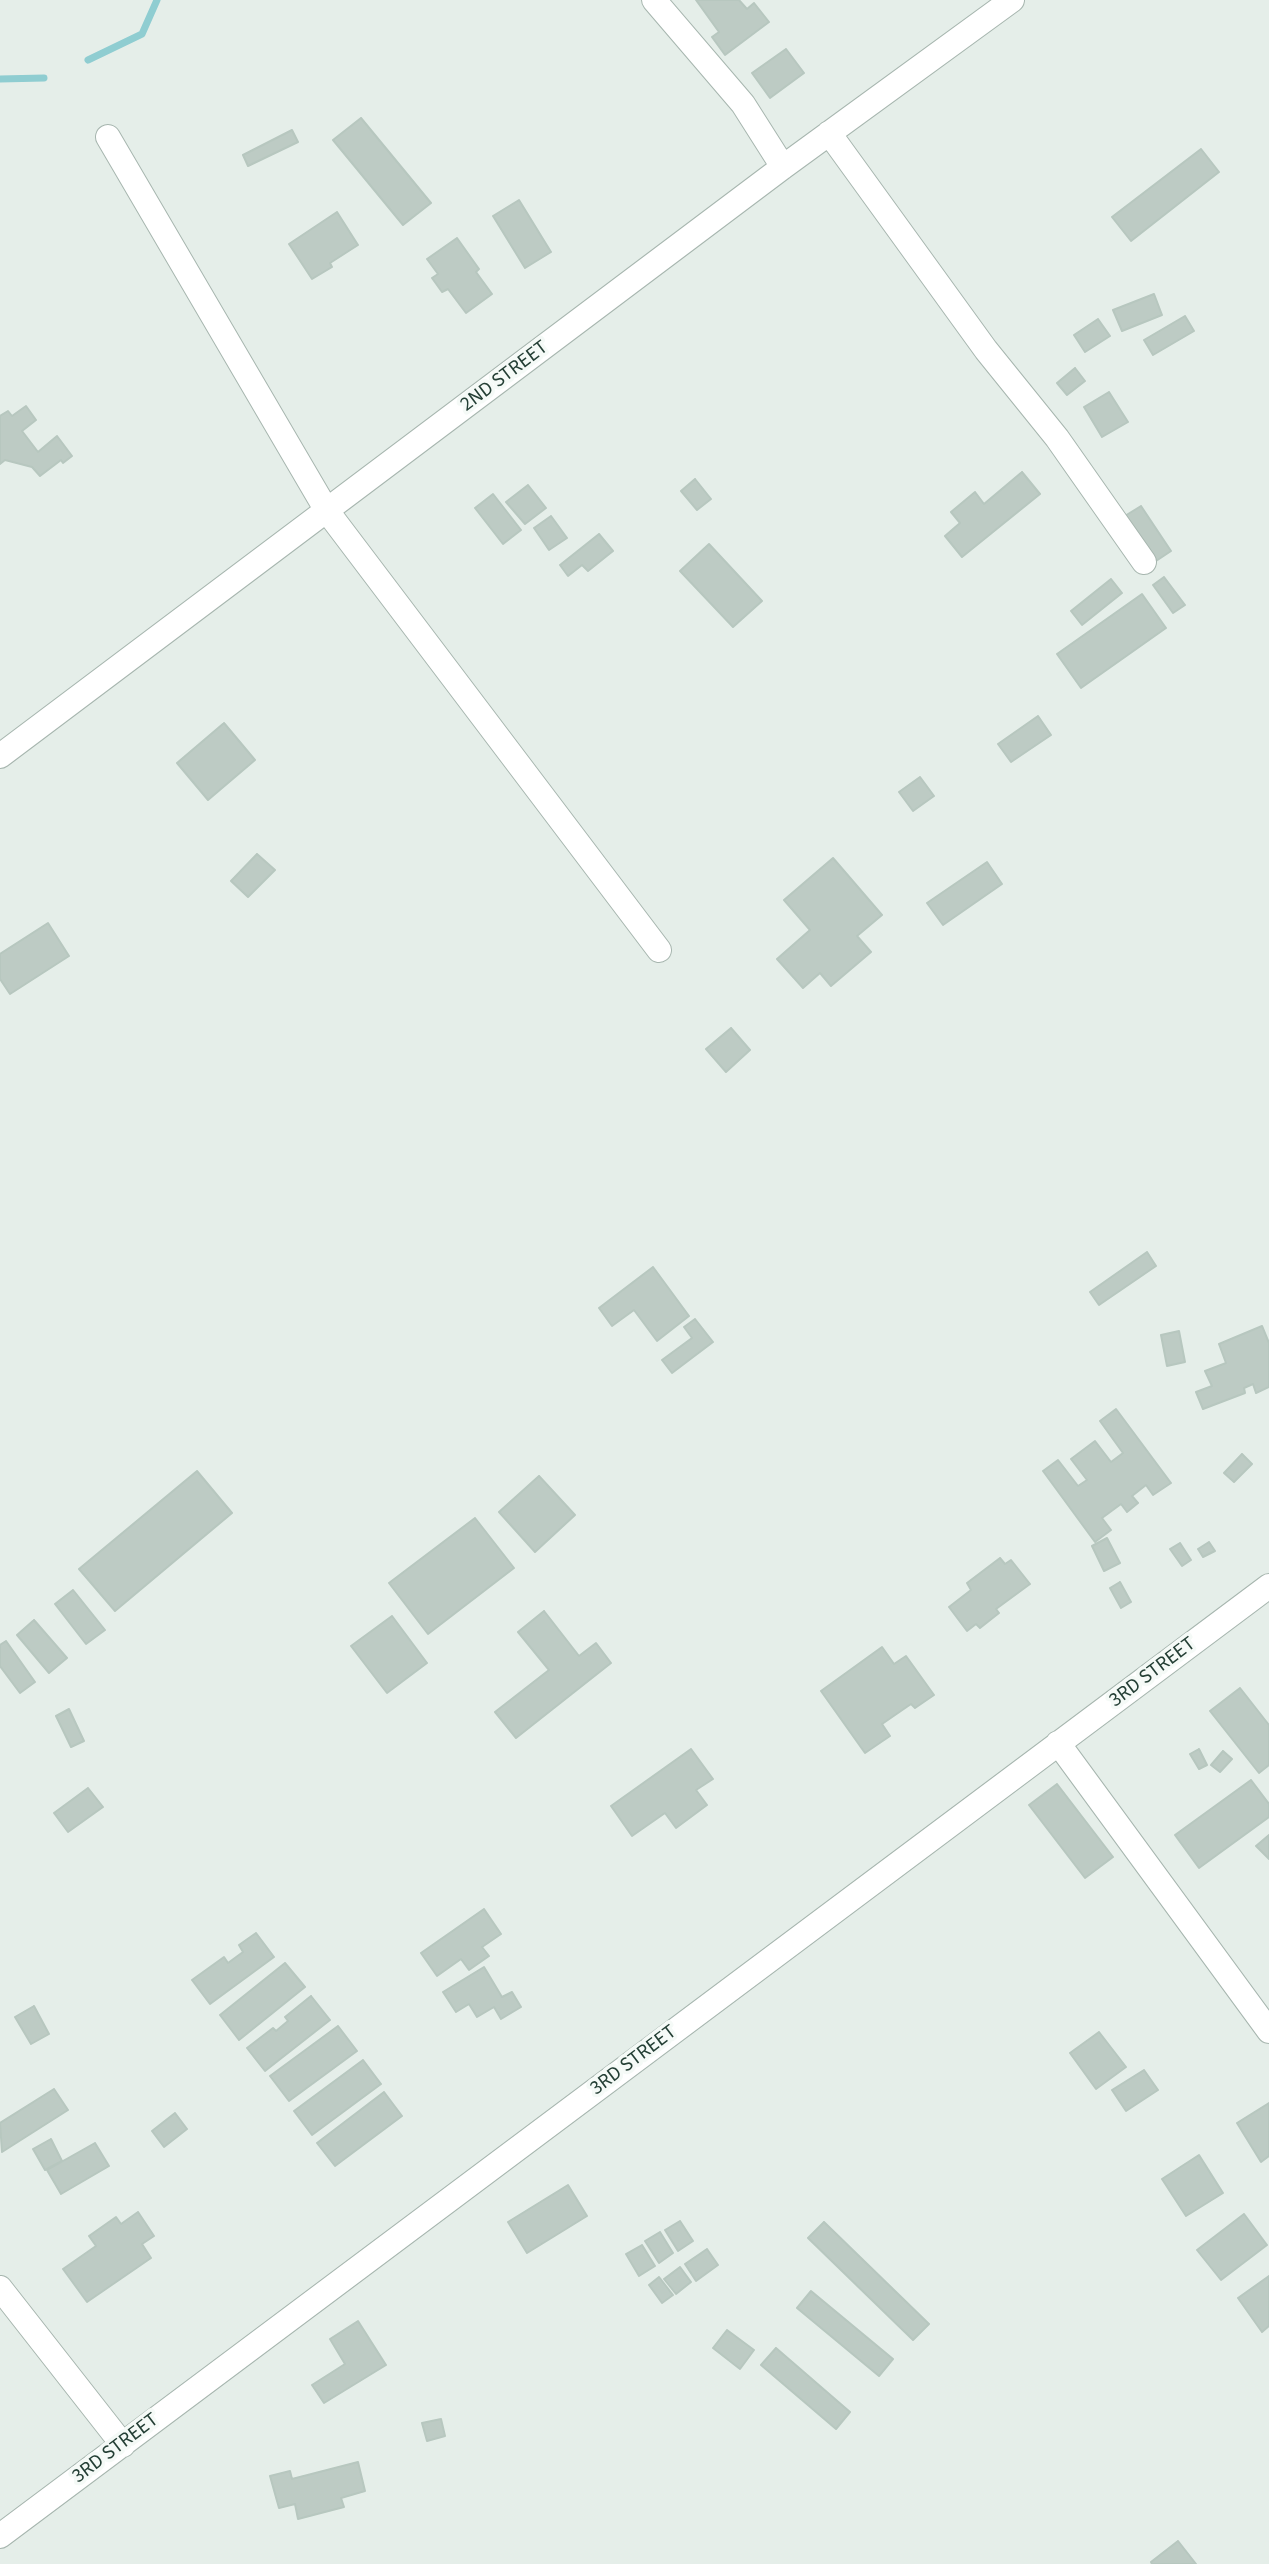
<!DOCTYPE html>
<style>
body{margin:0}
canvas{display:block;background:#e5eee9}
</style>
<canvas width="1269" height="2564"></canvas>
<script>
const g = document.querySelector('canvas').getContext('2d');
g.lineJoin = 'round';
const poly = rows => new Path2D(rows.map(r => 'M' + r).join(''));
function stroke(path, color, width, dash) { g.strokeStyle = color; g.lineWidth = width; g.lineCap = dash ? 'butt' : 'round'; g.setLineDash(dash || []); g.stroke(path); }
function fillPath(path, color) { g.fillStyle = color; g.fill(path, 'evenodd'); }
function drawText(font, color, halo, rows, align = 'center') {
  g.font = font + ' "Source Sans 3",sans-serif'; g.lineWidth = 7; g.setLineDash([]); g.textBaseline = 'middle'; g.strokeStyle = halo; g.fillStyle = color; for (const [text, x, y, turn = 0] of rows) {
    g.save(); g.translate(x, y); g.rotate((+turn || 0) * Math.PI / 180); g.textAlign = isNaN(turn) ? turn : align; if (halo) g.strokeText(text, 0, 0); g.fillText(text, 0, 0); g.restore();
  }
}
stroke(poly([
 [88,60,142,34,157,0],
 [0,79,44,78]
]), '#8fcdd1', 7);
const building = poly([
 [696,0,739,0,747,9,754,3,769,22,725,55,712,37,719,32,696,0],
 [786,49,804,73,770,98,752,73,786,49],
 [361,118,431,203,403,225,333,140,361,118],
 [292,130,298,142,248,166,243,155,292,130],
 [1201,149,1219,172,1131,241,1112,217,1201,149],
 [519,200,551,252,525,268,493,216,519,200],
 [337,212,358,245,330,263,332,267,312,279,289,244,337,212],
 [457,238,479,269,476,272,492,294,466,313,448,289,442,292,432,278,438,274,427,259,457,238],
 [1154,294,1162,315,1122,331,1113,310,1154,294],
 [1185,316,1194,331,1153,355,1144,340,1185,316],
 [1098,319,1110,336,1085,352,1074,335,1098,319],
 [1075,368,1085,381,1067,395,1057,383,1075,368],
 [1109,392,1128,422,1102,437,1084,407,1109,392],
 [26,406,36,420,22,431,38,452,57,436,72,456,63,463,61,460,40,476,32,467,5,460,0,464,0,416,8,411,12,416,26,406],
 [1022,472,1040,494,962,557,945,536,960,523,951,512,975,492,984,504,1022,472],
 [695,479,711,499,697,510,681,491,695,479],
 [528,485,546,508,525,524,506,502,528,485],
 [493,494,521,530,503,544,475,508,493,494],
 [1141,506,1171,551,1150,565,1120,519,1141,506],
 [551,516,567,538,549,550,534,528,551,516],
 [599,534,613,551,588,571,582,565,568,576,560,565,599,534],
 [709,544,762,601,733,627,680,571,709,544],
 [1164,577,1185,605,1173,613,1153,585,1164,577],
 [1111,579,1122,593,1082,625,1071,611,1111,579],
 [1142,594,1166,628,1081,688,1057,654,1142,594],
 [1038,716,1051,735,1011,762,998,744,1038,716],
 [224,723,255,760,208,800,177,763,224,723],
 [920,777,934,796,913,811,899,792,920,777],
 [257,854,275,870,248,897,231,881,257,854],
 [833,858,882,915,857,936,871,952,831,986,820,973,803,988,777,959,810,930,784,900,833,858],
 [987,862,1002,884,943,925,927,903,987,862],
 [48,923,69,956,10,994,0,979,0,954,48,923],
 [731,1028,750,1050,726,1072,706,1049,731,1028],
 [1147,1252,1156,1266,1099,1305,1090,1292,1147,1252],
 [653,1267,689,1316,657,1341,634,1310,612,1326,599,1308,653,1267],
 [695,1319,713,1342,672,1373,662,1360,692,1338,684,1327,695,1319],
 [1262,1326,1269,1343,1269,1387,1256,1393,1253,1384,1244,1388,1245,1393,1203,1409,1196,1392,1212,1386,1205,1371,1226,1363,1219,1344,1262,1326],
 [1179,1331,1185,1362,1167,1366,1161,1335,1179,1331],
 [1116,1409,1171,1483,1153,1495,1146,1485,1132,1496,1138,1503,1127,1512,1121,1504,1102,1518,1111,1530,1095,1542,1043,1471,1058,1460,1078,1486,1087,1480,1071,1459,1095,1441,1111,1462,1123,1453,1100,1421,1116,1409],
 [1242,1454,1252,1464,1234,1482,1224,1473,1242,1454],
 [197,1471,232,1513,115,1611,79,1569,197,1471],
 [539,1476,575,1515,535,1552,499,1512,539,1476],
 [475,1518,514,1568,428,1634,389,1583,475,1518],
 [1107,1538,1120,1563,1104,1571,1092,1546,1107,1538],
 [1209,1542,1215,1551,1203,1557,1198,1549,1209,1542],
 [1180,1543,1191,1560,1182,1566,1170,1549,1180,1543],
 [1000,1558,1005,1564,1011,1560,1030,1584,996,1609,999,1613,980,1628,976,1624,967,1631,949,1607,971,1590,967,1583,1000,1558],
 [1120,1582,1131,1602,1121,1608,1110,1588,1120,1582],
 [73,1590,105,1630,86,1644,55,1604,73,1590],
 [544,1611,579,1656,596,1643,611,1663,516,1738,495,1712,549,1670,518,1632,544,1611],
 [392,1616,427,1663,387,1693,351,1646,392,1616],
 [34,1620,67,1658,49,1673,17,1635,34,1620],
 [6,1641,35,1682,20,1693,0,1666,0,1645,6,1641],
 [882,1647,894,1664,906,1656,934,1695,915,1708,911,1704,882,1724,890,1736,865,1753,821,1691,882,1647],
 [1240,1688,1269,1725,1269,1765,1259,1773,1210,1711,1240,1688],
 [69,1709,84,1741,71,1747,56,1716,69,1709],
 [691,1749,713,1779,696,1790,707,1805,676,1828,665,1813,632,1836,611,1806,691,1749],
 [1199,1749,1207,1765,1199,1769,1190,1754,1199,1749],
 [1223,1751,1232,1759,1220,1772,1211,1765,1223,1751],
 [1251,1780,1269,1804,1269,1817,1199,1868,1175,1835,1251,1780],
 [1057,1784,1113,1857,1085,1878,1029,1805,1057,1784],
 [88,1788,103,1807,68,1832,54,1813,88,1788],
 [1269,1835,1269,1859,1256,1846,1269,1835],
 [484,1909,501,1934,482,1947,489,1956,469,1970,461,1959,437,1976,421,1953,484,1909],
 [256,1933,274,1957,210,2004,192,1980,224,1957,228,1963,243,1952,239,1945,256,1933],
 [285,1963,305,1987,239,2040,220,2015,285,1963],
 [484,1967,502,1997,512,1992,521,2007,501,2019,494,2007,477,2017,469,2004,456,2012,443,1992,484,1967],
 [311,1996,330,2020,265,2071,247,2048,273,2028,276,2031,288,2021,285,2017,311,1996],
 [34,2006,49,2034,31,2044,15,2017,34,2006],
 [338,2026,357,2051,289,2101,270,2076,338,2026],
 [1099,2032,1126,2067,1096,2089,1070,2053,1099,2032],
 [363,2060,381,2084,312,2135,294,2111,363,2060],
 [1144,2070,1158,2090,1126,2111,1112,2090,1144,2070],
 [54,2089,68,2110,2,2152,0,2123,54,2089],
 [384,2092,402,2116,335,2166,317,2143,384,2092],
 [1269,2103,1269,2156,1261,2162,1237,2123,1269,2103],
 [175,2113,187,2129,164,2147,152,2131,175,2113],
 [51,2139,62,2161,45,2170,33,2149,51,2139],
 [95,2143,109,2166,61,2194,47,2170,95,2143],
 [1199,2155,1223,2193,1186,2216,1162,2179,1199,2155],
 [568,2185,587,2216,527,2253,508,2222,568,2185],
 [138,2212,154,2236,142,2244,151,2258,87,2302,63,2269,96,2246,89,2236,116,2217,121,2224,138,2212],
 [1244,2214,1267,2245,1221,2280,1197,2250,1244,2214],
 [680,2221,693,2241,678,2251,665,2230,680,2221],
 [824,2222,929,2324,913,2340,808,2238,824,2222],
 [660,2232,673,2253,659,2263,645,2241,660,2232],
 [642,2245,655,2266,639,2276,626,2254,642,2245],
 [707,2249,718,2265,696,2281,685,2264,707,2249],
 [680,2267,691,2282,676,2294,664,2279,680,2267],
 [1269,2276,1269,2326,1262,2332,1238,2298,1269,2276],
 [659,2277,673,2295,662,2303,649,2285,659,2277],
 [811,2291,893,2359,879,2376,797,2308,811,2291],
 [358,2321,386,2365,324,2403,312,2385,345,2364,330,2339,358,2321],
 [727,2330,754,2350,740,2369,713,2348,727,2330],
 [776,2348,850,2412,836,2429,761,2365,776,2348],
 [441,2419,445,2436,427,2441,422,2423,441,2419],
 [358,2462,365,2491,341,2498,344,2507,298,2519,295,2504,279,2508,270,2476,290,2471,292,2479,358,2462],
 [1178,2541,1196,2564,1152,2564,1151,2562,1178,2541]
]);
fillPath(building, '#bdcbc4');
stroke(building, '#b7c7bf', 2);
const street = poly([
 [654,0,743,104,783,167],
 [829,133,986,350,1057,438,1144,562],
 [108,137,327,511,659,950],
 [0,756,783,167,1012,0],
 [1058,1743,1269,2031],
 [0,2288,123,2445],
 [0,2536,1269,1586]
]);
stroke(street, '#a7b6af', 26);
stroke(street, '#fff', 24);
drawText('20px', '#243f35', '#f5faf7', [
 ["2ND STREET",505,377,-37],
 ["3RD STREET",1153,1673,-37],
 ["3RD STREET",634,2061,-37],
 ["3RD STREET",116,2449,-37]
]);
</script>
